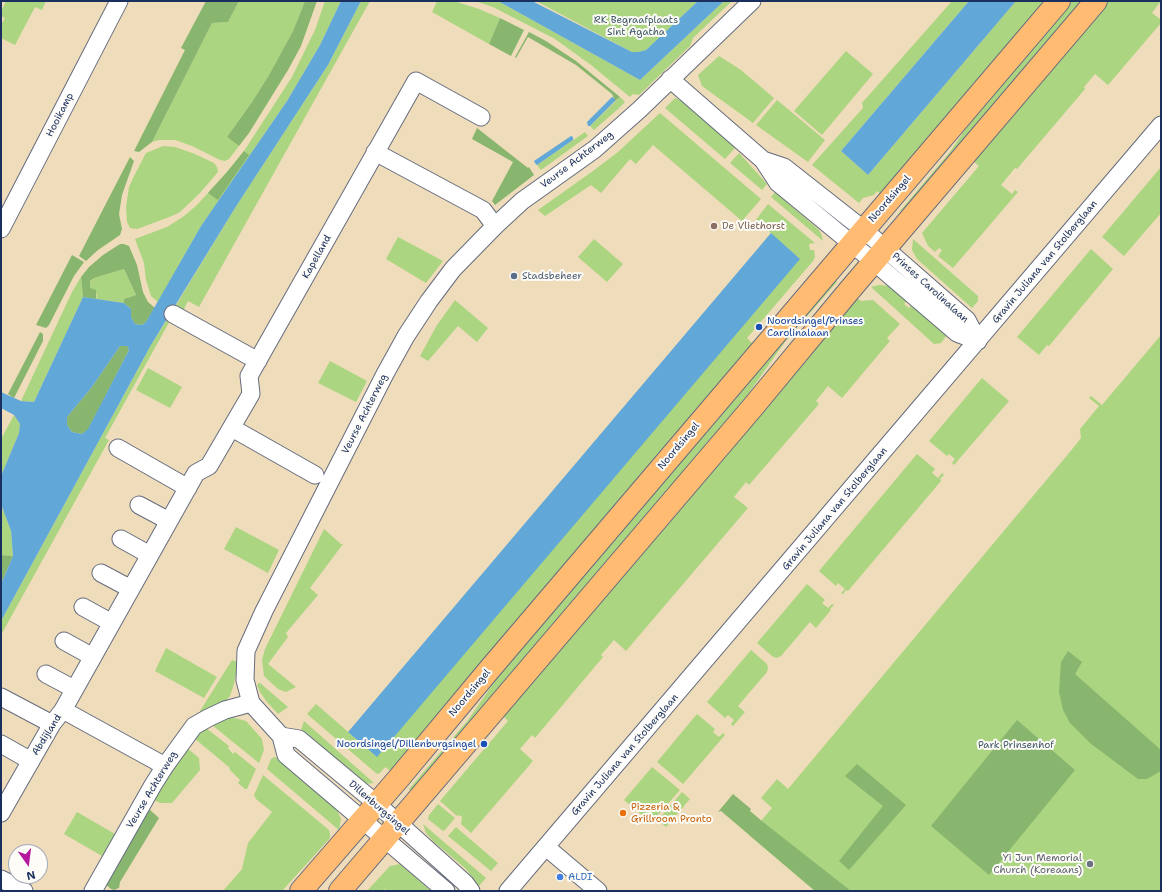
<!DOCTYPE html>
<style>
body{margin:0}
#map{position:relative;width:1162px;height:892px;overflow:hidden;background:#efdcba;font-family:"Shantell Sans",sans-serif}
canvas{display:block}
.frame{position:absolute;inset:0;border:2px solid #1b2f5e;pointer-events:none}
.north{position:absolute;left:8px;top:844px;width:40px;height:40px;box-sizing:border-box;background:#fdfcf7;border:1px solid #a3aaba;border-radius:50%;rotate:166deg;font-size:11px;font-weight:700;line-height:16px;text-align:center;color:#1b2f5e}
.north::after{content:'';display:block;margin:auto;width:14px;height:18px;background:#b5179e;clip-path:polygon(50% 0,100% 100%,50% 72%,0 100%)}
</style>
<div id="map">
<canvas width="1162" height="892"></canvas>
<div class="frame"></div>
<div class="north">N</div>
</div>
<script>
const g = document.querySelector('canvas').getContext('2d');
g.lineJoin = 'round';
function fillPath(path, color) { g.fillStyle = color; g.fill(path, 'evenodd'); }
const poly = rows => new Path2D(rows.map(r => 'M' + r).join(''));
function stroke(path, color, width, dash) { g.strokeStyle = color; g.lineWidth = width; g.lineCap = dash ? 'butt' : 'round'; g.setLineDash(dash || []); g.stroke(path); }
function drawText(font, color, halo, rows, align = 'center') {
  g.font = font + ' "Shantell Sans",sans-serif'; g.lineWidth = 4; g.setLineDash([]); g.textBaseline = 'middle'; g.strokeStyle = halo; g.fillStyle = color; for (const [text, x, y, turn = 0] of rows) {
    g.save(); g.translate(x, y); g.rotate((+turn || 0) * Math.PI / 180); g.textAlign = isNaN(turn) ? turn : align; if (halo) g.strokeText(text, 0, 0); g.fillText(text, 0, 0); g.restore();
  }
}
fillPath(poly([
 [6,1,46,1,42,10,35,7,15,45,1,38,1,25,5,18,1,16,1,12],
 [239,1,305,1,293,31,269,75,252,102,227,137,239,146,229,159,225,161,220,160,192,146,175,140,159,140,152,142,212,23,228,22],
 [325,1,341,1,320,45,287,101,201,226,158,302,151,296,146,280,144,263,135,239,167,227,184,216,197,205,227,172,244,151,292,77,315,30],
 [361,1,370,1,199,307,188,301,183,311,173,310,235,208,328,65],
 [437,1,454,1,479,9,500,18,489,44,432,12],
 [475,1,498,1,640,80,724,1,732,1,693,38,690,46,639,95,633,94,630,97,591,65,555,39,493,7],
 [536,1,698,1,646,50,639,52,632,52],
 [952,1,969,1,841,151,868,175,1016,1,1049,1,882,195,877,191,874,195,863,198,859,203,812,165,863,108,862,103],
 [1069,1,1084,1,904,213,900,211,950,152,983,103],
 [1106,1,1161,1,1152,13,1160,19,1161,18,1161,23,1108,85,1095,74,1084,87,1085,89,1017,169,1015,168,1001,185,1012,194,1015,190,1018,192,953,268,938,256,942,250,939,248,935,252,928,246,922,233,979,166,972,160],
 [846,51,873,74,822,135,794,111],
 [719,56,741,70,774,98,753,123,702,86,698,75],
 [620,97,625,102,618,109,594,130,590,126],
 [675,98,684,102,724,135,735,148,725,159,665,108],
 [777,100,825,140,808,162,756,125],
 [660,113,761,199,742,221,653,145,636,164,630,159,601,193,591,185,545,216,538,210,593,171,618,152],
 [585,132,588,136,541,170,537,165],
 [163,146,175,147,195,154,214,163,217,167,218,172,200,193,180,212,172,216,137,229,130,228,127,222,126,207,129,187,134,176,146,153],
 [739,153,767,184,762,190,730,163],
 [1161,167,1161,213,1124,256,1102,237],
 [775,192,818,229,821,233,823,241,771,197],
 [768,204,815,243,809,244,810,250,814,250,815,257,813,261,747,338,754,345,392,772,385,767,380,773,377,774,307,714,316,704,361,743,771,233,755,221],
 [398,237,443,261,426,283,386,259],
 [594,239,623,264,607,282,578,257],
 [913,239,978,296,978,301,972,308,917,259,912,250],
 [1091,249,1113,269,1049,346,1047,345,1039,355,1017,337],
 [124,269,136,295,124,299,124,303,96,299,97,295,90,288,90,282,94,278],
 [81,277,83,297,34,402,21,401,72,292],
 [833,279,837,282,787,339,746,397,413,792,409,789,468,720,511,658],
 [879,285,890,286,908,300,904,304,909,308,913,304,947,335,941,343,934,344,871,287],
 [856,297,861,301,873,300,900,324,887,338,890,341,842,398,828,386,816,401,819,404,749,485,746,482,734,497,748,508,626,651,614,640,601,655,603,657,535,738,532,735,520,749,533,761,471,833,461,824,462,817,459,815,457,816,440,801,508,721,501,714],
 [455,300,488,328,477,342,458,326,428,361,420,356,437,325],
 [170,315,172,317,105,438,109,440,1,635,1,621,151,345],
 [1161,335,1161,891,815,891,749,835,772,808,761,798,777,779,788,789,1074,447,1081,438,1080,429,1099,406,1089,398,1091,396,1102,405],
 [330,361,367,381,356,402,318,383],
 [148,368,182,387,170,408,136,390],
 [982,378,1009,401,954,465,952,463,955,459,949,454,947,456,929,441],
 [14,415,20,424,19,433,1,476,1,439],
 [917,454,935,469,932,473,938,478,942,473,944,475,940,479,941,481,848,591,846,590,843,594,841,593,845,589,838,583,836,586,819,571],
 [1,504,11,531,13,556,1,555],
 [236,527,279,550,268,573,224,549],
 [324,529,341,544,343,544,310,588,318,595,286,633,288,637,268,664,296,687,286,692,278,689,264,676,262,660,265,649],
 [807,584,825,600,822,603,828,608,832,604,834,605,830,609,831,610,816,628,810,622,781,656,776,658,772,656,757,643],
 [166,648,217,677,204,698,155,671],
 [751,650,767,664,768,669,767,672,738,706,745,712,733,726,731,724,734,720,728,715,725,718,707,702],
 [232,660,238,662,234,684,230,696,224,703,202,715,200,711],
 [259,683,260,683,288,707,278,714,267,702,260,692,257,685],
 [697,714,715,729,713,732,719,737,723,733,725,735,683,784,657,762],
 [231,717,246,721,262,739,264,750,259,763,212,725],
 [304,721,374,783,363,784,300,733],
 [206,728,229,746,228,748,233,754,235,752,256,769,247,789,245,789,238,783,240,780,229,769,230,768,194,738,197,734],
 [187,748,199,758,200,770,172,803,160,803,154,800],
 [274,757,277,758,337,810,341,819,339,830,267,769,271,759],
 [652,767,680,790,651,823,624,800],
 [263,775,329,830,330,834,330,838,282,891,223,891,242,869,248,843,272,812,256,799,254,795],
 [682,792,690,799,666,827,658,820],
 [438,804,455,818,445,830,443,831,428,819,429,815],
 [77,812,115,834,102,856,64,834],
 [423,824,486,878,479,886,465,868,434,842,426,833],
 [456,827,498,863,491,871,448,836],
 [400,864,431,891,387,891,385,889,382,891,367,891,390,866]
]), '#abd581');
fillPath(poly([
 [206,1,239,1,228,22,212,23,152,142,139,152,134,151,185,50,181,48],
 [305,1,317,1,301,46,288,70,249,133,239,146,227,137,252,102,269,75,293,31],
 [500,18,524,30,511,56,489,44],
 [529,32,546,41,576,61,620,97,615,101,612,94,576,65,528,37,516,58,515,57],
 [477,128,528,168,529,167,534,175,495,205,492,201,513,162,472,139],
 [244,151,249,155,218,200,208,193,227,172],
 [130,157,134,161,122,195,119,214,122,229,120,235,98,250,86,261,79,256],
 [120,244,124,244,129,246,137,265,143,292,148,302,155,308,146,322,142,325,135,324,131,317,131,309,124,303,124,299,136,295,124,269,94,278,90,281,90,288,96,290,96,299,83,297,81,277,89,267,103,255],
 [72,255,84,262,74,276,49,325,46,328,36,325],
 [40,332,43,334,43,341,14,398,8,394],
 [120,346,127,346,129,350,88,430,82,434,72,432,67,425,67,417,92,387],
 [1,555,13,556,1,584],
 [1068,651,1082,662,1075,674,1161,750,1161,771,1147,779,1138,779,1090,743,1070,723,1063,710,1059,692,1061,662],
 [1017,720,1075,770,989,875,931,826],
 [857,764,906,805,849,870,839,861,883,806,845,776],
 [733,794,751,809,750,811,763,822,851,891,815,891,721,811,718,812],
 [149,809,159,818,120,882,119,888,114,890,111,889,104,883]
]), '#88b66f');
fillPath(poly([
 [341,1,361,1,328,65,235,208,151,345,1,621,1,584,13,556,11,531,1,504,1,476,19,433,20,424,14,415,1,408,1,392,21,401,34,402,83,297,124,303,131,309,131,317,135,324,142,325,146,322,201,226,287,101,320,45],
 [120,346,127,346,129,350,88,429,82,434,72,432,67,425,67,417,92,387],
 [498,1,532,1,632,52,638,52,646,50,698,1,724,1,640,80],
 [969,1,1016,1,868,175,841,151],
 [612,97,615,99,615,101,590,126,588,126,587,122],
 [571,136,573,137,573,140,537,165,535,163,534,161],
 [771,233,800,259,377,757,348,732]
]), '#61a8d8');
const minor = poly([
 [670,79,763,160,778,183,874,262,957,333,978,341],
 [375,152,483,210,495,226],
 [763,160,784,167,864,230,967,320,978,341],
 [1,229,119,1],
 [173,314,258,361],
 [232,428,315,475],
 [118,448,188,488],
 [139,505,169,521],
 [121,539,150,555],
 [101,573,131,589],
 [83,607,112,623],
 [64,641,93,657],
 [46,674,74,689],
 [1,697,52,724],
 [63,710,165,766],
 [281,736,299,739,377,804,465,883,471,891],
 [1,744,31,761],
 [1,813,52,724,63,710,196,473,209,466,251,394,249,376,416,81,481,117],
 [546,847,598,891],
 [1,879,24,891],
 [93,891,153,785,165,766,194,726,208,718,225,710,251,703],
 [446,891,286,755,281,736,251,703,245,680,246,651,264,611,385,374,406,336,429,301,453,269,495,226,522,201,595,149,639,110,752,1],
 [508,891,1161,125]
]);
const major = poly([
 [301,891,399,778,489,670,1059,1],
 [340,891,752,408,848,292,1096,1]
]);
stroke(minor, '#656c7e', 19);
stroke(major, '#656c7e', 24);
stroke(minor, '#fff', 17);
stroke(major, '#febb71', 22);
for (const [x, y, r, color] of [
 [714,226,4,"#8d6e63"],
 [514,276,4,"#5c6f8a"],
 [759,327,4,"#1a4fb4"],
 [484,744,4,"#1a4fb4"],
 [623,813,4,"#e8710a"],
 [1090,864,4,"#6b7280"],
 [560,877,4,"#3f7fe0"]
]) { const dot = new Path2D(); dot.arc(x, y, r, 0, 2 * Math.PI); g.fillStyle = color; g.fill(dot); stroke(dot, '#fdfcf7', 1.5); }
drawText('10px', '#3f5867', '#fdfcf7', [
 ["RK Begraafplaats",636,20],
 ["Sint Agatha",636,32],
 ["Park Prinsenhof",1016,745]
]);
drawText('10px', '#1b2f5e', '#fdfcf7', [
 ["Hooikamp",60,115,-63],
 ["Veurse Achterweg",577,160,-37],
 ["Noordsingel",890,199,-49],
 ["Kapelland",317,257,-61],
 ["Gravin Juliana van Stolberglaan",1045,262,-50],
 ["Prinses Carolinalaan",930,288,42],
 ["Veurse Achterweg",365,414,-63],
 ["Noordsingel",679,446,-50],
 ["Gravin Juliana van Stolberglaan",835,509,-50],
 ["Noordsingel",470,693,-50],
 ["Abdijland",47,735,-58],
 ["Gravin Juliana van Stolberglaan",625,755,-49],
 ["Veurse Achterweg",152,790,-59],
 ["Dillenburgsingel",379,808,41]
]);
drawText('10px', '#785e54', '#fdfcf7', [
 ["De Vliethorst",722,226]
], 'left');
drawText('10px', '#4e5e75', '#fdfcf7', [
 ["Stadsbeheer",522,276]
], 'left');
drawText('10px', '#164399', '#fdfcf7', [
 ["Noordsingel/Prinses",767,321],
 ["Carolinalaan",767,333],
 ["Noordsingel/Dillenburgsingel",476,744,"right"]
], 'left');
drawText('10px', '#c56008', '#fdfcf7', [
 ["Pizzeria &",631,807],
 ["Grillroom Pronto",631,819]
], 'left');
drawText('10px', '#5b616d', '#fdfcf7', [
 ["Yi Jun Memorial",1082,858],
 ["Church (Koreaans)",1082,870]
], 'right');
drawText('10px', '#366cbe', '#fdfcf7', [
 ["ALDI",568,877]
], 'left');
</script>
